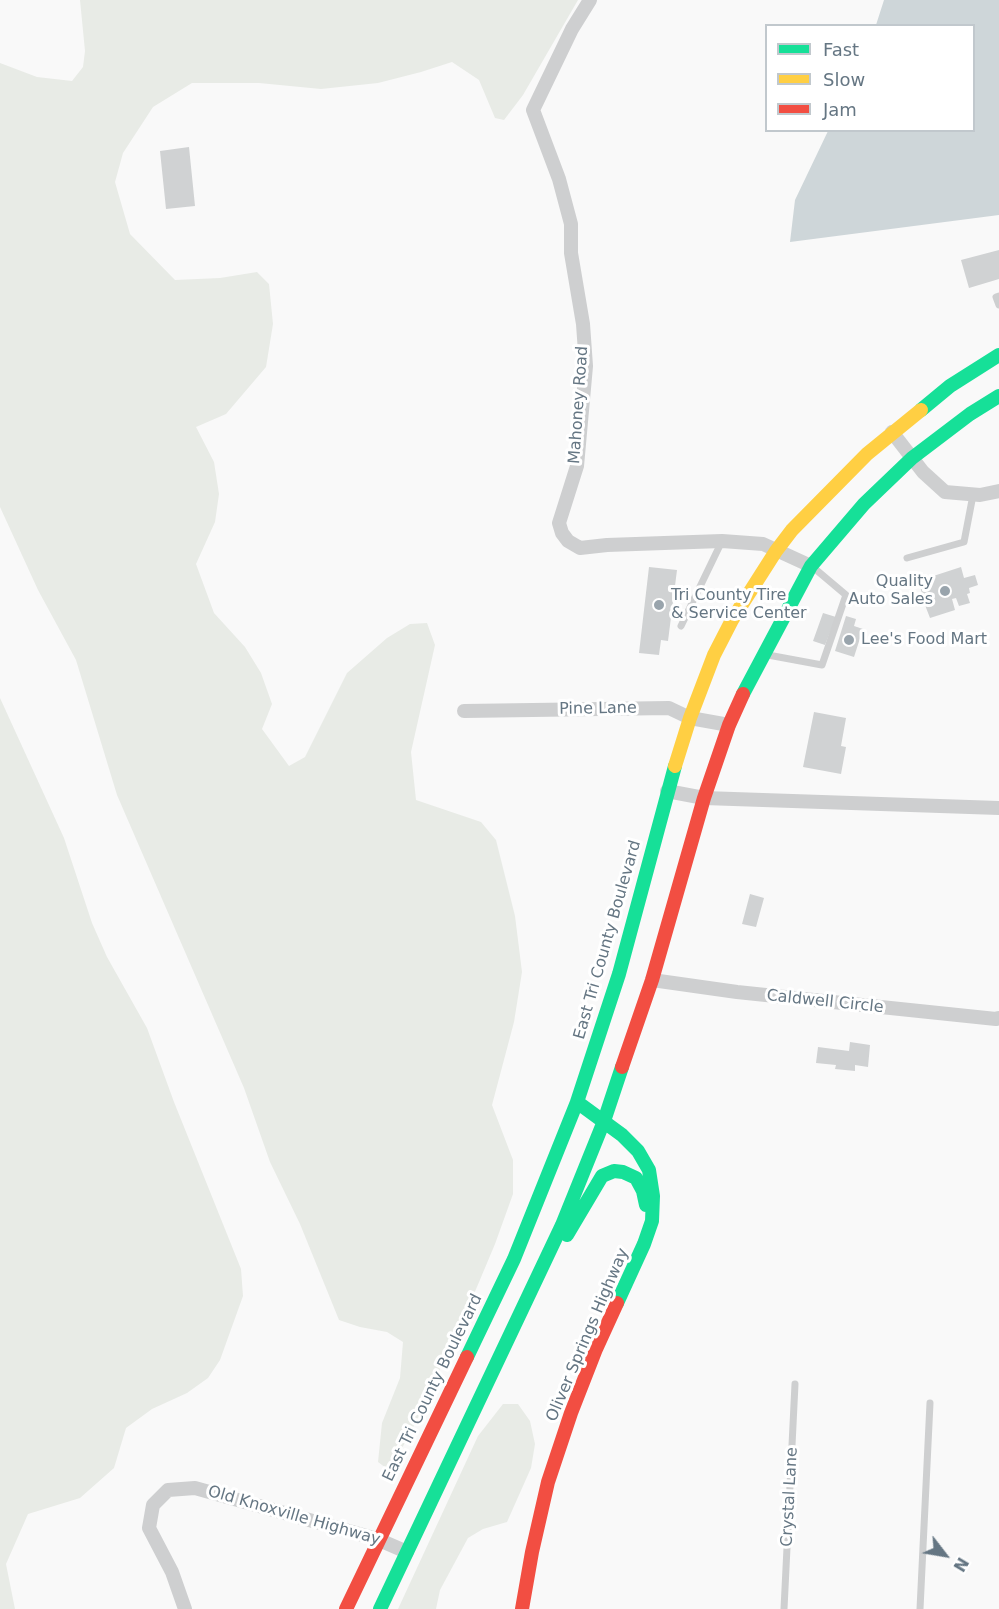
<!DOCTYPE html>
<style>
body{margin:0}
#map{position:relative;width:999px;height:1609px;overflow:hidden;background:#f9f9f9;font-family:"DejaVu Sans",sans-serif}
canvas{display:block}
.legend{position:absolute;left:765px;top:24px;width:210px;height:108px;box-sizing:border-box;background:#fff;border:2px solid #c1c8cd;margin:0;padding:8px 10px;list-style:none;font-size:18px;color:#657683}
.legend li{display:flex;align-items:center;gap:12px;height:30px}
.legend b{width:30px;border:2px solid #c1c8cd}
.north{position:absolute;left:915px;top:1525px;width:60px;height:60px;-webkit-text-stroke:4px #fff;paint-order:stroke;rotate:121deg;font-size:16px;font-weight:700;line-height:24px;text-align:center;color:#657683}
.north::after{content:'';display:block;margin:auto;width:21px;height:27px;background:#657683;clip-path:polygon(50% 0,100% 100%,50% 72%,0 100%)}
</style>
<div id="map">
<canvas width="999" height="1609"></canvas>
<ul class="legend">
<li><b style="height:8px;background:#16e098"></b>Fast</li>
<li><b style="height:8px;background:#ffcf43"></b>Slow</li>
<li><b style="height:8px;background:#f24e42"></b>Jam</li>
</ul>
<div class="north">N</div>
</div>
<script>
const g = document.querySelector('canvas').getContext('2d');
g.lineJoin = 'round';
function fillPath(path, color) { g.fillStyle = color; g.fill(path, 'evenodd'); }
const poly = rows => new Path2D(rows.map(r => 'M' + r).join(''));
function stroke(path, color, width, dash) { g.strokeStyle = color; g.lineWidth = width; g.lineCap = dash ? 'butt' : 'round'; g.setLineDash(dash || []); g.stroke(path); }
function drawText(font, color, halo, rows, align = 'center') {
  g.font = font + ' "DejaVu Sans",sans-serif'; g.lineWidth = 6; g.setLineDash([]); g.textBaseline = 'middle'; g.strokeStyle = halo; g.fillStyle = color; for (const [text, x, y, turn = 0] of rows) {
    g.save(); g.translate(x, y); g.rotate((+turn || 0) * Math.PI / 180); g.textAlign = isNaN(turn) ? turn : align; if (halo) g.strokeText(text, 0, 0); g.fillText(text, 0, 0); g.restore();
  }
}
fillPath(poly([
 [80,0,578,0,523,95,504,120,495,118,479,80,452,62,421,72,378,83,321,89,259,83,192,83,153,107,123,153,115,182,130,234,175,280,220,278,257,272,269,284,273,324,266,367,226,414,196,427,214,462,219,494,215,522,196,564,214,613,245,647,261,673,272,704,262,729,289,766,305,757,347,673,387,638,410,624,427,623,435,645,411,752,416,800,481,822,496,840,515,916,522,972,514,1022,492,1105,513,1160,513,1194,495,1244,474,1294,419,1416,390,1471,378,1462,382,1423,400,1378,403,1342,387,1332,360,1327,339,1320,300,1224,270,1162,244,1088,117,795,76,660,38,590,0,507,0,63,37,77,72,81,83,67,85,51],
 [0,698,64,838,92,923,107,957,147,1028,174,1102,241,1269,243,1296,220,1360,208,1378,187,1393,152,1409,126,1428,114,1468,80,1498,28,1514,6,1564,15,1609,0,1609],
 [503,1404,518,1404,530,1421,535,1444,531,1468,507,1522,483,1529,468,1538,440,1590,436,1609,398,1609,478,1436]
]), '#e8ebe6');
fillPath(poly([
 [884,0,999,0,999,215,790,242,795,200,828,131,974,130,974,26,876,25]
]), '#ced6d9');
fillPath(poly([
 [189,147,195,206,166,209,160,151],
 [999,250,999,279,969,288,961,260],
 [649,567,677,570,668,641,661,640,659,655,639,653],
 [961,567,964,578,975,575,978,585,969,588,970,593,967,594,970,603,959,606,956,598,952,599,955,610,930,618,925,605,919,607,915,595,922,593,918,581],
 [823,613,836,617,825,645,813,641],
 [846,616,856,619,854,626,863,629,854,657,835,651],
 [814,712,846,718,841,746,846,747,841,774,803,767],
 [750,894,764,898,756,927,742,924],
 [850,1042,870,1045,868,1067,855,1065,855,1071,835,1069,836,1065,816,1063,818,1047,849,1051]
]), '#d0d2d3');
stroke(poly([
 [999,296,996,297,999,305],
 [907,558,964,542,973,495],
 [681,626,722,541],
 [768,655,822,665,846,595,814,568],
 [784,1609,795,1384],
 [920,1609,930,1403]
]), '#cecfd0', 7);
stroke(poly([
 [590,0,572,29,533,110,559,179,571,224,571,253,583,324,586,366,577,466,559,523,562,533,568,541,580,548,607,545,722,541,763,544,811,566],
 [892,432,923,472,945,492,980,495,999,491],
 [464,711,669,708,690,718,729,725],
 [667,791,704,798,999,808],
 [652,980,737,992,996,1019,999,1018],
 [185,1609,172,1572,149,1528,153,1505,168,1490,195,1488,377,1539,407,1552]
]), '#cecfd0', 14);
stroke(poly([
 [921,410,950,386,999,355],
 [743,694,811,566,864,504,912,458,970,414,999,396],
 [577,1102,622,1135,638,1151,649,1170,653,1196,652,1221,644,1244,617,1303],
 [567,1235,602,1176,614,1171,623,1172,636,1178,643,1191,646,1205],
 [467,1357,514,1259,577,1102,619,974,675,766],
 [380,1609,562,1225,604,1121,622,1067]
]), '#16e098', 14);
stroke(poly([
 [675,766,690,718,714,655,732,620,776,551,792,530,867,454,921,410]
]), '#ffcf43', 14);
stroke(poly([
 [622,1067,652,980,704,798,729,725,743,694],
 [346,1609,467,1357],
 [522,1609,532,1552,548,1482,571,1413,596,1349,617,1303]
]), '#f24e42', 14);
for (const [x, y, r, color] of [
 [945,591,6,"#99a4ac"],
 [659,605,6,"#99a4ac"],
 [849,640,6,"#99a4ac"]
]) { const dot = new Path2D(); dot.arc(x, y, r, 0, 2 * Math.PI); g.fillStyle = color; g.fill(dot); stroke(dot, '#fff', 2); }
drawText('16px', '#657683', '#fff', [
 ["Mahoney Road",579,405,-86],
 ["Pine Lane",598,709,-1],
 ["East Tri County Boulevard",608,940,-74],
 ["Caldwell Circle",825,1002,6],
 ["Oliver Springs Highway",588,1335,-67],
 ["East Tri County Boulevard",433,1388,-64],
 ["Crystal Lane",790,1497,-87],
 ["Old Knoxville Highway",294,1516,16]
]);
drawText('16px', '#657683', '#fff', [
 ["Quality",933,582,"right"],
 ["Auto Sales",933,600,"right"],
 ["Tri County Tire",671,596],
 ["& Service Center",671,614],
 ["Lee's Food Mart",861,640]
], 'left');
</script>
